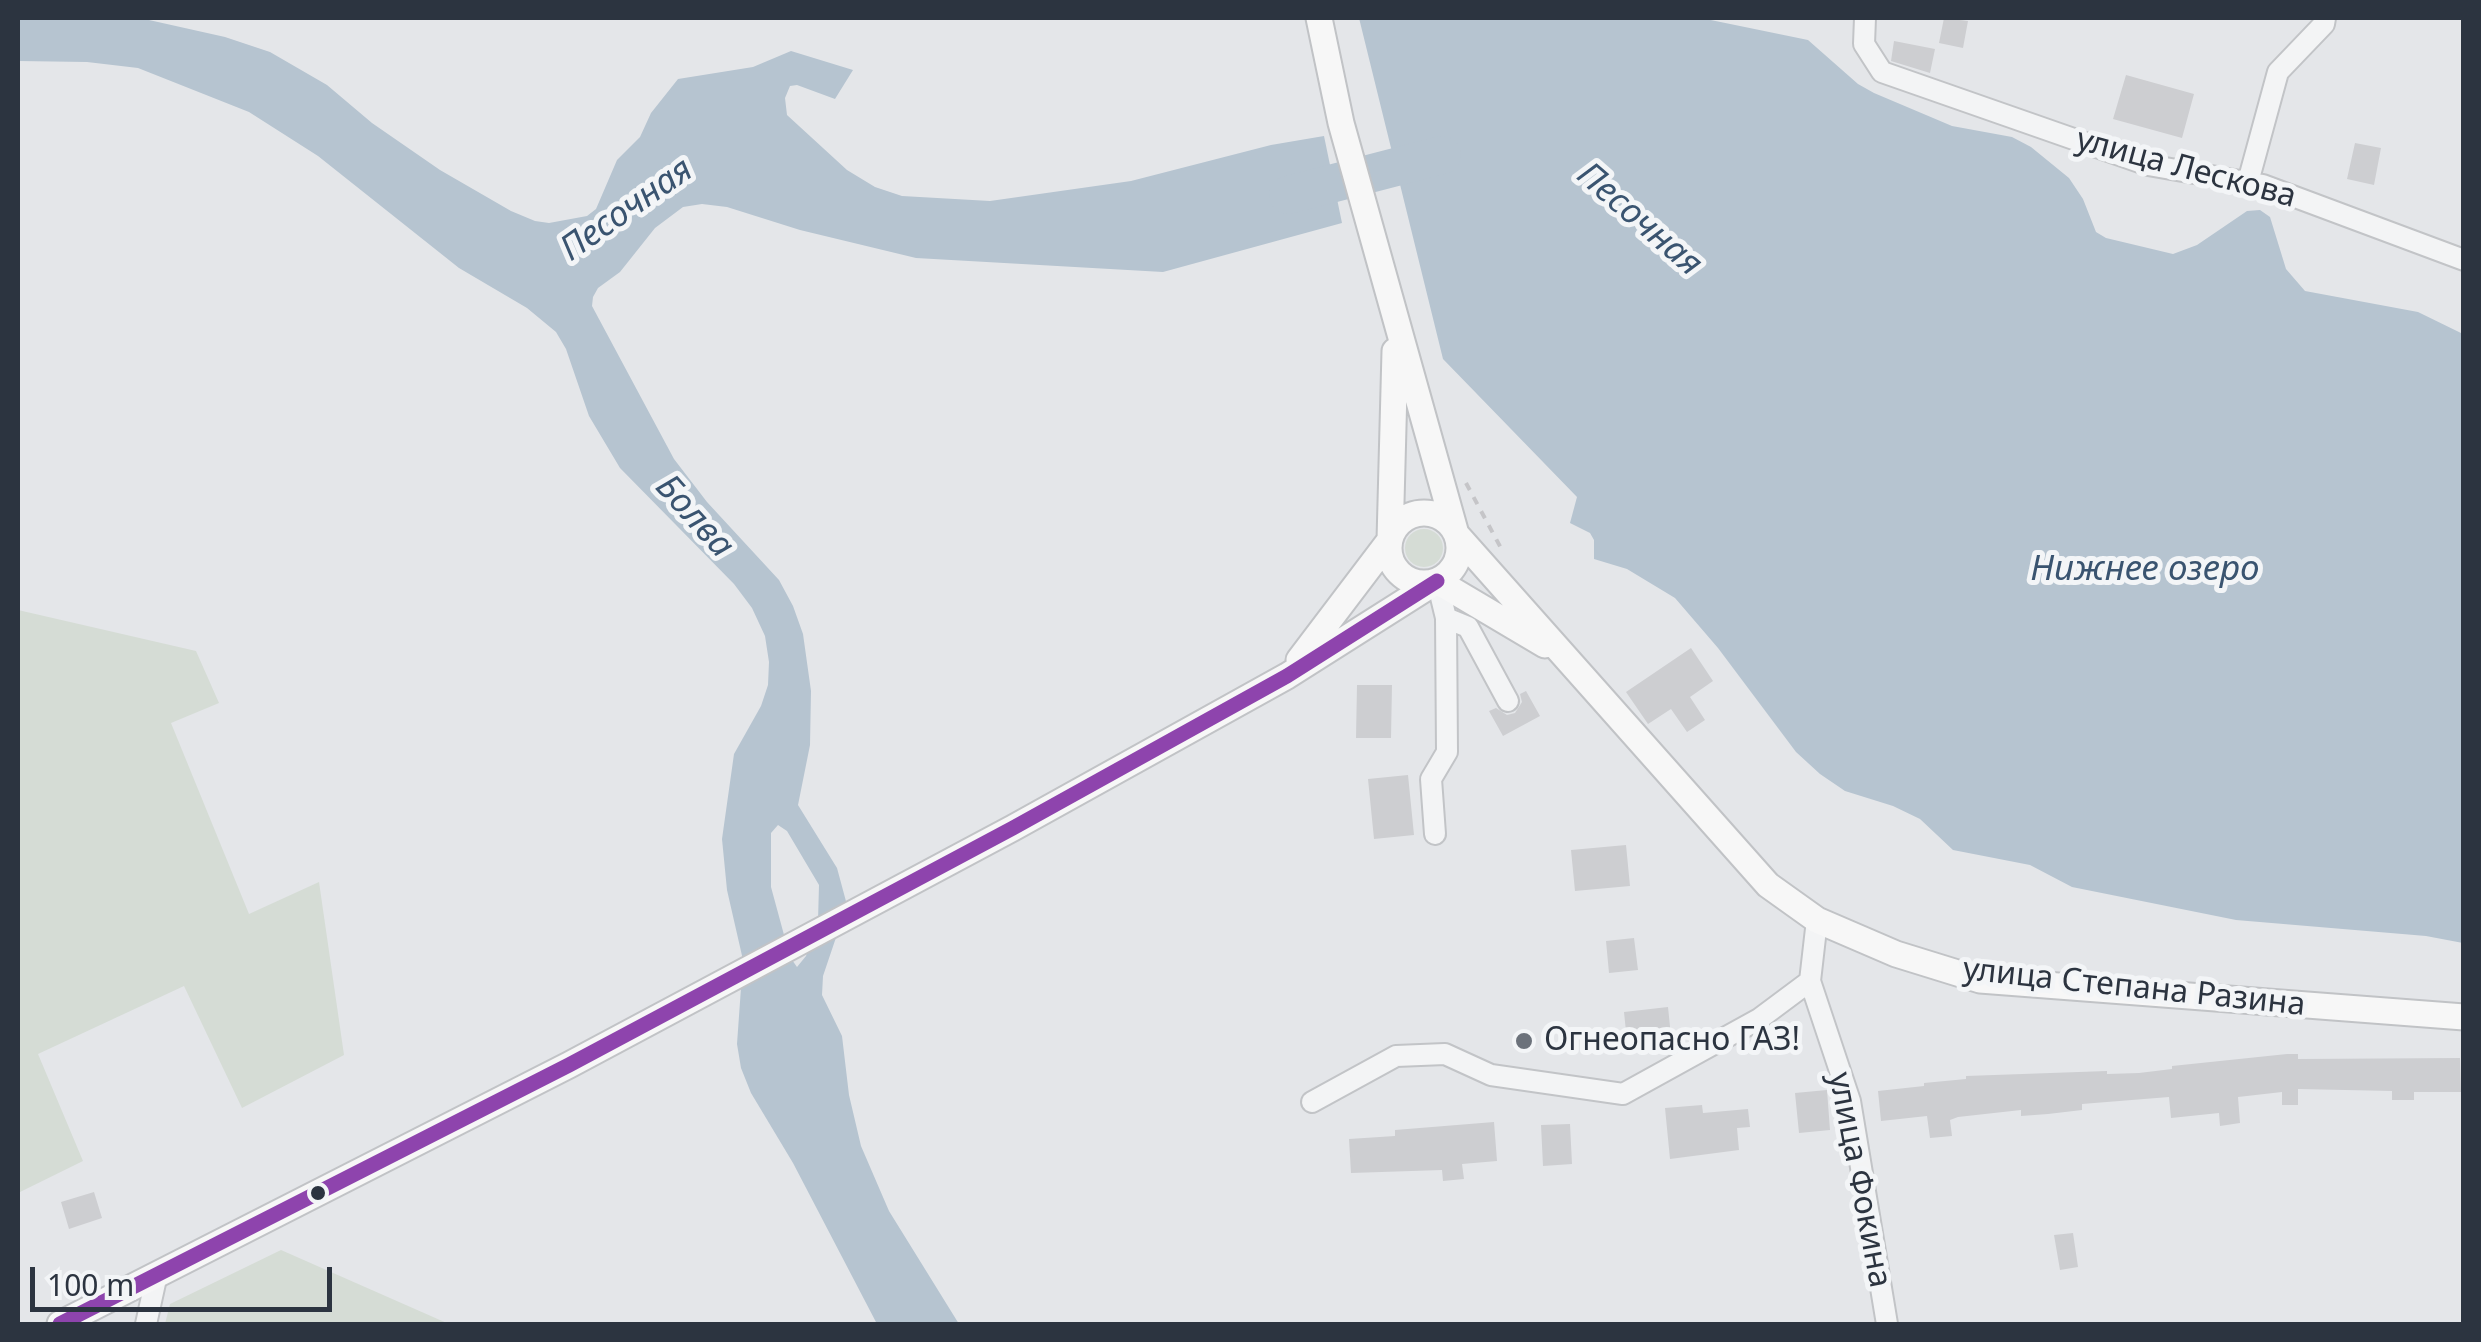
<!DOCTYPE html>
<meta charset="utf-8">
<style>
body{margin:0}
#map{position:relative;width:2481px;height:1342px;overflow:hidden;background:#e4e6e9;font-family:"Noto Sans",sans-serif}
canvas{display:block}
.frame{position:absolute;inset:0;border:20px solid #2c3440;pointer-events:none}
.scale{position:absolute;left:30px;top:1267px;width:302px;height:45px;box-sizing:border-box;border:5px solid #2c3440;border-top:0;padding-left:12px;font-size:30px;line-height:35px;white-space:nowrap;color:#2c3440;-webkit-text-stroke:8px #f3f5f7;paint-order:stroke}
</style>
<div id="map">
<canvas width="2481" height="1342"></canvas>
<div class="frame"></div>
<div class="scale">100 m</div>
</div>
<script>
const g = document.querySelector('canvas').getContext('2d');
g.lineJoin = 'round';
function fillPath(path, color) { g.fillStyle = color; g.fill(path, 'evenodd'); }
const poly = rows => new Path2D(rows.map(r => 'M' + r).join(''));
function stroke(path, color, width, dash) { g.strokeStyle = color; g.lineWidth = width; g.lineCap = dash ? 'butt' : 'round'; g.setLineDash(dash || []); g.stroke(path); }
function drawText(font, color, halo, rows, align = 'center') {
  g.font = font + ' "Noto Sans",sans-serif'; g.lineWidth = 10; g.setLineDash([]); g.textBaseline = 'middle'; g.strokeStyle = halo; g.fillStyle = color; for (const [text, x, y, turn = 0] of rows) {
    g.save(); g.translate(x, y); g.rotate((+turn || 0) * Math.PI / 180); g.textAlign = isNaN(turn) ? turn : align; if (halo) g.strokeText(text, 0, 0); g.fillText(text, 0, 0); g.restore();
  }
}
fillPath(poly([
 '1405 548a19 19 0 1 1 38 0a19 19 0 1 1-38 0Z',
 [18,610,196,651,219,703,171,723,249,914,319,882,344,1055,242,1108,184,986,38,1054,83,1161,18,1193],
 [281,1250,449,1324,165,1324,170,1304]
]), '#d5dcd5');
fillPath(poly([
 [18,18,140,18,225,37,270,52,327,85,372,123,440,170,511,211,535,221,549,223,587,216,596,209,617,160,640,137,651,113,678,79,753,67,791,51,853,70,835,99,797,85,790,86,785,98,787,115,847,170,875,187,902,196,990,201,1131,181,1271,145,1324,136,1342,223,1163,272,916,258,800,230,727,207,702,204,683,207,655,228,620,272,598,288,593,297,592,306,674,459,707,502,779,580,793,606,803,634,811,691,810,745,798,805,837,868,847,905,823,976,822,995,842,1036,849,1095,861,1146,889,1211,959,1324,877,1324,793,1163,751,1093,741,1068,737,1044,743,960,727,890,722,839,734,754,761,706,768,685,769,662,765,636,752,608,734,584,620,468,589,416,566,349,556,332,527,308,459,268,318,156,249,112,138,68,87,62,18,61],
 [778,825,787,831,819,885,818,921,806,956,797,967,790,957,771,887,771,833],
 [1359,18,1701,18,1808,40,1858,84,1874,93,1952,126,2012,137,2031,147,2069,178,2083,199,2096,232,2106,238,2173,254,2197,245,2247,211,2260,210,2270,217,2286,269,2305,291,2418,312,2463,334,2463,943,2426,936,2236,920,2072,887,2030,865,1953,850,1920,819,1893,806,1845,791,1820,774,1796,752,1718,648,1675,598,1627,569,1594,559,1594,540,1590,533,1570,523,1577,497,1443,359]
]), '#b6c4d0');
stroke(poly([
 [1288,195,1442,155]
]), '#b6c4d0', 38);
fillPath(poly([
 [1944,18,1968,21,1963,48,1939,43],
 [1894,41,1935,49,1930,73,1891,61],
 [2126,75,2194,94,2182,138,2113,119],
 [2355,143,2381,148,2374,185,2347,179],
 [1691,648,1713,681,1690,697,1705,720,1687,732,1671,709,1648,724,1626,692],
 [1357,685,1392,685,1391,738,1356,738],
 [1526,691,1540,716,1503,736,1489,711,1496,708,1507,715,1515,713,1522,702,1520,694],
 [1408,775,1414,835,1374,839,1368,779],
 [1626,845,1630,886,1575,891,1571,850],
 [1634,938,1638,970,1609,973,1606,941],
 [1668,1007,1672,1046,1628,1051,1624,1012],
 [2287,1054,2298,1054,2298,1059,2460,1058,2461,1092,2414,1092,2414,1100,2392,1100,2392,1091,2298,1089,2298,1105,2282,1105,2282,1092,2238,1097,2240,1123,2220,1126,2219,1113,2171,1118,2169,1097,2082,1104,2082,1110,2048,1114,2021,1116,2021,1110,1958,1117,1950,1120,1952,1136,1930,1138,1927,1116,1881,1121,1878,1091,1924,1086,1924,1083,1966,1079,1966,1076,2107,1071,2107,1074,2139,1073,2172,1069,2172,1066],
 [1827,1090,1830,1130,1799,1133,1795,1093],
 [1702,1105,1703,1113,1748,1109,1750,1127,1737,1128,1739,1150,1670,1159,1665,1108],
 [1494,1122,1497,1161,1462,1164,1464,1179,1443,1181,1442,1170,1351,1173,1349,1139,1395,1136,1395,1130],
 [1570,1124,1572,1164,1543,1166,1541,1125],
 [94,1192,102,1218,69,1229,61,1202],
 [2073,1233,2078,1267,2060,1270,2054,1235]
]), '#cdced1');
const minor = poly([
 [1865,18,1864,44,1882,72,2148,165,2263,185,2464,260],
 [2248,182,2278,72,2324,24,2325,18],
 [1446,618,1468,627,1508,701],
 [1435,834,1431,779,1447,752,1446,618,1437,581],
 [1817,920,1810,981,1850,1101,1887,1324],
 [1312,1102,1396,1056,1445,1054,1491,1075,1623,1094,1759,1019,1810,981],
 [146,1324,157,1274]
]);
const major = poly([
 [1319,18,1341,123,1456,534,1768,885,1817,920,1896,954,1980,980,2464,1017],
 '1389 548a35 35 0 1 1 70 0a35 35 0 1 1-70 0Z',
 [1299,660,1390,540,1395,351],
 [60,1324,569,1065,1013,828,1287,676,1437,581,1545,645]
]);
stroke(minor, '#c2c4c7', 24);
stroke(major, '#c1c3c6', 29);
stroke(poly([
 [1466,483,1502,550]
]), '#c5c5c8', 4, [8, 8]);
stroke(minor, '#f3f4f5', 20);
stroke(major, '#f7f7f7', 25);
stroke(poly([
 [60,1324,569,1065,1013,828,1287,676,1437,581]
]), '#8e44ad', 15);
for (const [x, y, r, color] of [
 [1524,1041,10,"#6c727b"],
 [318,1193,9,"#2c3440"]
]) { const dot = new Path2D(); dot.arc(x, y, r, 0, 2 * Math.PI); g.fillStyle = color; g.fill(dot); stroke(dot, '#f3f5f7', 4); }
drawText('32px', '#2c3440', '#f3f5f7', [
 ["улица Лескова",2186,169,15],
 ["улица Степана Разина",2134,988,6],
 ["улица Фокина",1859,1180,79]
]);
drawText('32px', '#2c3440', '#f3f5f7', [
 ["Огнеопасно ГАЗ!",1544,1041]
], 'left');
drawText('italic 35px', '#3a5470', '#f3f5f7', [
 ["Песочная",627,210,-35],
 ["Песочная",1639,220,41],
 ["Болва",694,517,48],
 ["Нижнее озеро",2145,570]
]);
</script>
